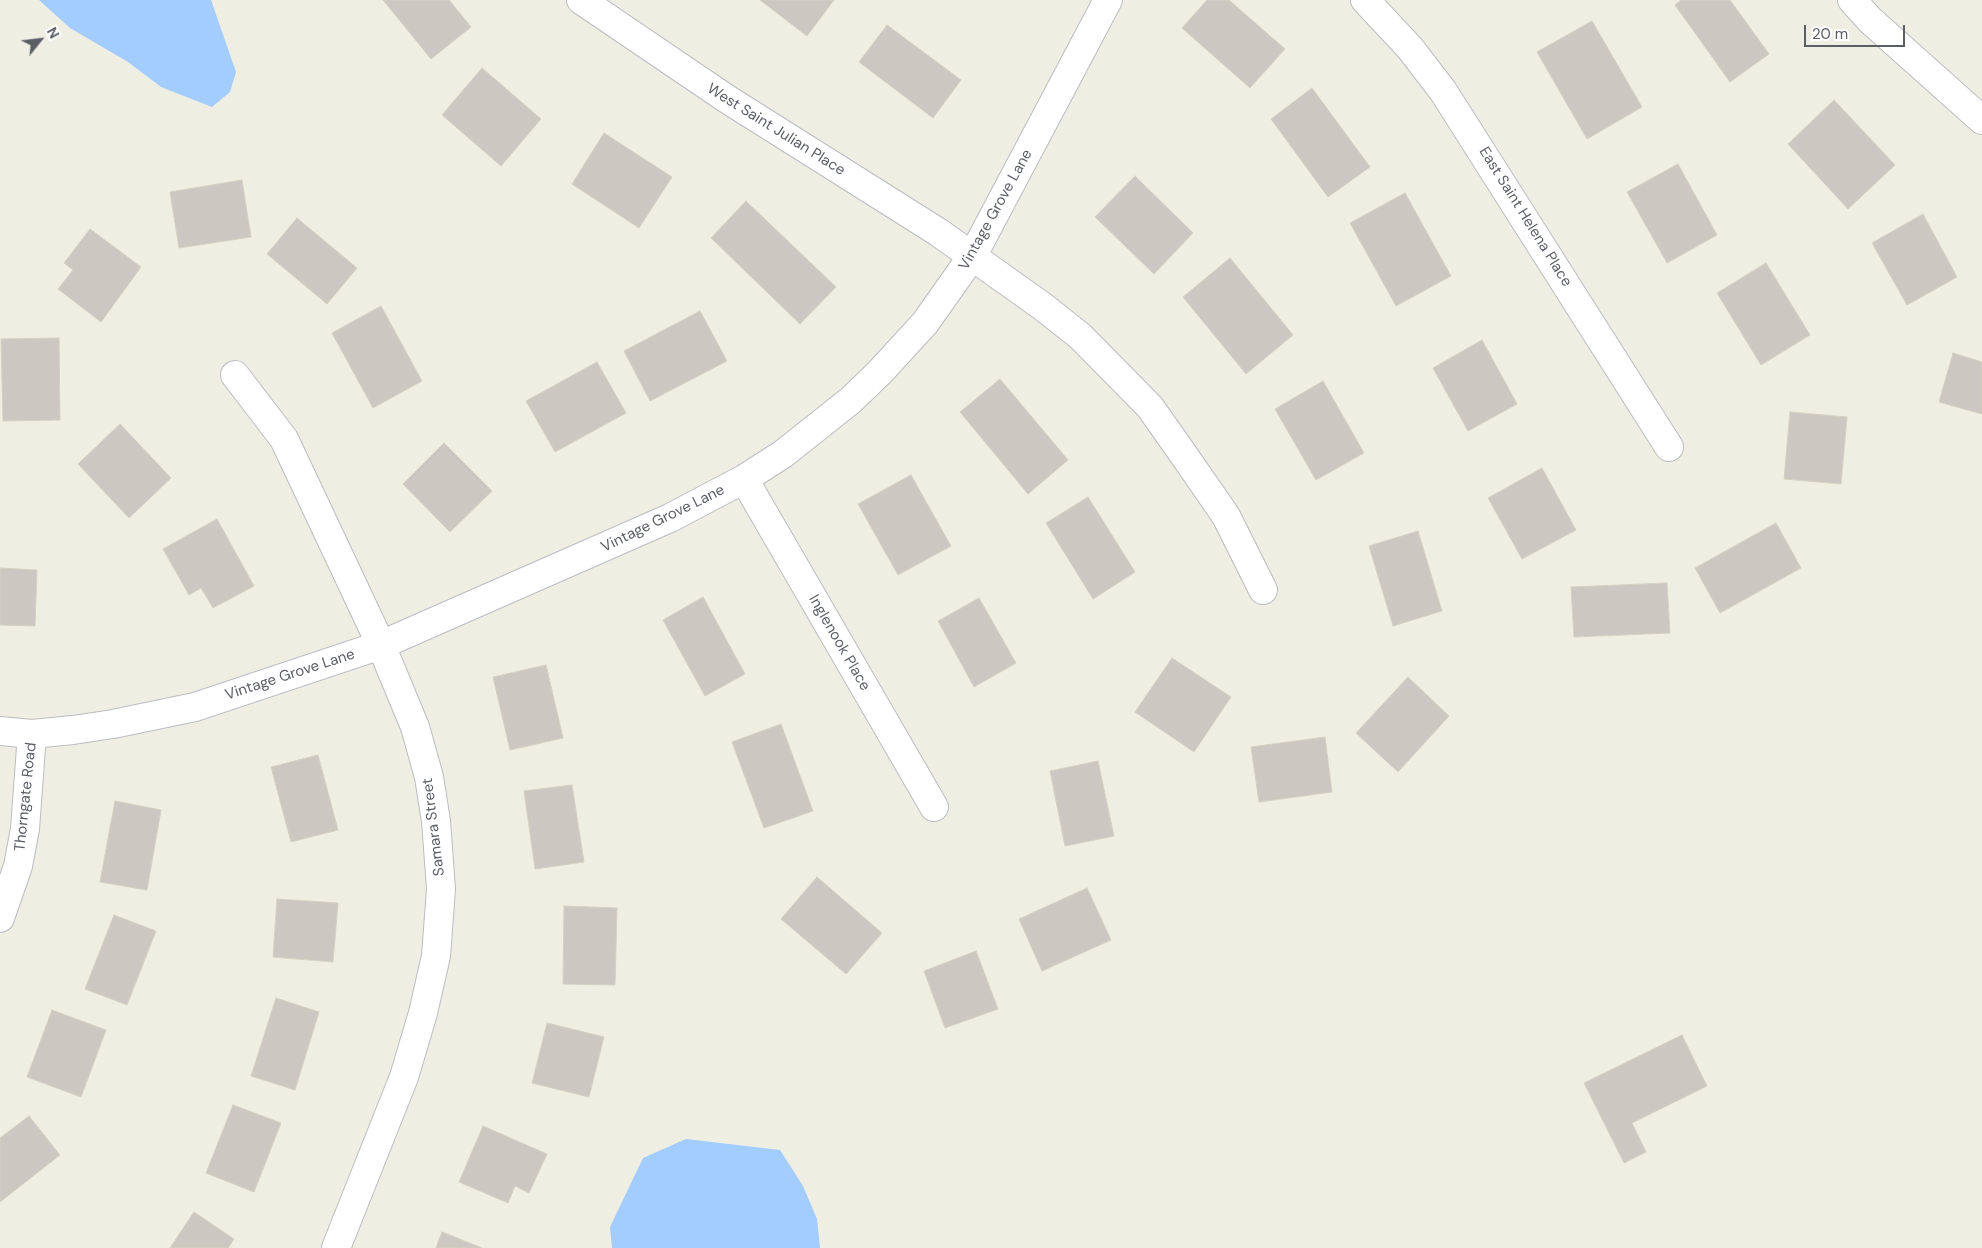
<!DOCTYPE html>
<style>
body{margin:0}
#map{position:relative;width:1982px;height:1248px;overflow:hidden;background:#efeee3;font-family:"DM Sans",sans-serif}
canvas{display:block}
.north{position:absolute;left:15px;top:15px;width:50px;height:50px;-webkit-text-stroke:4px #fff;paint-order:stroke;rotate:61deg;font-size:14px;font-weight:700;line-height:20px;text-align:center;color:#5b5e65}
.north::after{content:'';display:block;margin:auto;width:18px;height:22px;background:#5b5e65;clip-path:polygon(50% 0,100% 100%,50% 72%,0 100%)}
.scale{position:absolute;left:1804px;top:25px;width:101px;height:22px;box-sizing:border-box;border:2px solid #5b5e65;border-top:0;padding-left:6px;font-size:15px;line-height:18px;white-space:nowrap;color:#5b5e65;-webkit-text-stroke:4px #fff;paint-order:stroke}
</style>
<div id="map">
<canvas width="1982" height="1248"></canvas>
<div class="north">N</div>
<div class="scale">20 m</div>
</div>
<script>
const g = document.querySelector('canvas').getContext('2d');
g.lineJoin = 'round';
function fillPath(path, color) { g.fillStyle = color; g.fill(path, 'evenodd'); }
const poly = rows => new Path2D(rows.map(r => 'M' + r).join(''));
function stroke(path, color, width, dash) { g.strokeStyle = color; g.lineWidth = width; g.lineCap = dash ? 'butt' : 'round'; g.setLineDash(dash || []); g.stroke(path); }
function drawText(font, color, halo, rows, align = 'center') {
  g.font = font + ' "DM Sans",sans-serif'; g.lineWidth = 5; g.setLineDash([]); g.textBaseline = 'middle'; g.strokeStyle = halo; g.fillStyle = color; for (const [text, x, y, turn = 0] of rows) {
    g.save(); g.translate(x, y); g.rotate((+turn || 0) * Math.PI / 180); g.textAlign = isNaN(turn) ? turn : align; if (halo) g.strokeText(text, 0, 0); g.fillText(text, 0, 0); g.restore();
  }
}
fillPath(poly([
 [39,0,211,0,236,72,230,92,212,107,161,87,128,62,70,28],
 [686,1139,780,1150,803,1186,817,1219,820,1248,612,1248,610,1227,643,1158]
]), '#a3ccff');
const building = poly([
 [383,0,449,0,471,27,431,59,383,0],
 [760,0,834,0,807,36,760,0],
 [1207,0,1229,0,1285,49,1250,88,1182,28,1207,0],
 [1681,0,1730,0,1769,54,1730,82,1675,5,1681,0],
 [1592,21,1642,107,1587,139,1537,52,1592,21],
 [887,25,961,80,933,118,859,62,887,25],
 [482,68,541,119,501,166,442,115,482,68],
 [1312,88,1370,167,1328,197,1271,119,1312,88],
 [1834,100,1895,165,1848,209,1788,144,1834,100],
 [604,133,672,177,639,228,572,184,604,133],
 [1678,164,1717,235,1667,263,1627,192,1678,164],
 [1135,176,1193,233,1154,274,1095,217,1135,176],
 [242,180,251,237,179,248,170,192,242,180],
 [1405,193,1451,276,1396,306,1350,223,1405,193],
 [746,201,836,287,800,324,711,238,746,201],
 [1923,214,1957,277,1907,305,1872,243,1923,214],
 [297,218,357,268,327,304,267,254,297,218],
 [90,229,141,267,101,322,58,289,73,270,64,263,90,229],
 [1230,258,1293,335,1246,374,1183,297,1230,258],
 [1766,263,1810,335,1761,365,1717,293,1766,263],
 [381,306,422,381,373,408,332,333,381,306],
 [700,311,727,361,650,401,624,351,700,311],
 [59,338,60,420,3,421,1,339,59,338],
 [1482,340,1517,404,1468,431,1433,368,1482,340],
 [1953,353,1982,362,1982,414,1939,402,1953,353],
 [597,362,626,413,555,452,526,401,597,362],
 [1000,379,1068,460,1028,494,960,412,1000,379],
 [1323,381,1364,453,1316,480,1275,409,1323,381],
 [1790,412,1847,417,1841,484,1784,479,1790,412],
 [120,424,171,478,129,518,78,464,120,424],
 [444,443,492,491,450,532,403,484,444,443],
 [1542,468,1576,530,1522,559,1488,498,1542,468],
 [911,475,951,546,898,575,858,504,911,475],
 [1088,497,1135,572,1093,599,1046,523,1088,497],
 [217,519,254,586,213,608,201,588,189,595,163,549,217,519],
 [1776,523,1801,568,1720,613,1695,568,1776,523],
 [1418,531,1442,611,1393,626,1369,546,1418,531],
 [0,568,37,570,35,626,0,625,0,568],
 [1667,583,1670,633,1574,637,1571,587,1667,583],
 [703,597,745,674,705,696,663,620,703,597],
 [979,598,1016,663,974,687,938,621,979,598],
 [1172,658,1231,697,1194,752,1135,712,1172,658],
 [546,665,563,738,510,750,493,677,546,665],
 [1408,677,1449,716,1398,772,1356,733,1408,677],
 [781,724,813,811,764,828,732,742,781,724],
 [1325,737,1332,792,1259,802,1251,747,1325,737],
 [318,755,338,830,291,842,271,767,318,755],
 [1098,761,1114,836,1065,846,1050,771,1098,761],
 [572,785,584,862,535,869,524,791,572,785],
 [115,801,161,810,147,890,100,882,115,801],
 [817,877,882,933,846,974,781,919,817,877],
 [1087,888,1111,940,1042,971,1019,919,1087,888],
 [277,899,338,903,333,962,273,957,277,899],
 [564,906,617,908,615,985,563,984,564,906],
 [114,915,156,931,127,1005,85,989,114,915],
 [976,951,998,1009,945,1028,924,971,976,951],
 [276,998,319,1012,295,1090,251,1076,276,998],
 [52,1010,106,1030,81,1097,27,1077,52,1010],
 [547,1023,604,1037,589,1097,532,1083,547,1023],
 [1682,1035,1707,1086,1632,1123,1646,1152,1624,1163,1584,1083,1682,1035],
 [233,1105,281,1123,254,1192,206,1173,233,1105],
 [29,1116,60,1155,0,1202,0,1138,29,1116],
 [483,1126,547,1154,529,1193,515,1186,508,1203,459,1182,483,1126],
 [194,1212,234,1239,228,1248,170,1248,194,1212],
 [442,1232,482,1248,436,1248,442,1232]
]);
fillPath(building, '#cac8c0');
stroke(building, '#d4d1c1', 1);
const minor = poly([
 [581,0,727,99,938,232,1042,306,1080,336,1150,407,1181,451,1226,516,1263,590],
 [1365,0,1410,48,1443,91,1669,447],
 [1852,0,1870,20,1982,120],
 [235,375,284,439,381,645,415,727,429,777,436,821,441,889,436,956,423,1013,404,1077,336,1248],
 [744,479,934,807],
 [0,731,32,734,73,730,113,724,195,707,381,645,670,518,744,479,783,454,851,400,880,372,925,323,973,255,1108,0],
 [0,918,18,866,25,829,32,734]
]);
stroke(minor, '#bbbcc3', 30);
stroke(minor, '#fff', 28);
drawText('15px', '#5b5e65', '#fff', [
 ["West Saint Julian Place",776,130,32],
 ["Vintage Grove Lane",996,210,-61],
 ["East Saint Helena Place",1525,217,58],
 ["Vintage Grove Lane",663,519,-26],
 ["Inglenook Place",839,643,60],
 ["Vintage Grove Lane",290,675,-18],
 ["Thorngate Road",26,797,-84],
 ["Samara Street",434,827,-97]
]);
</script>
